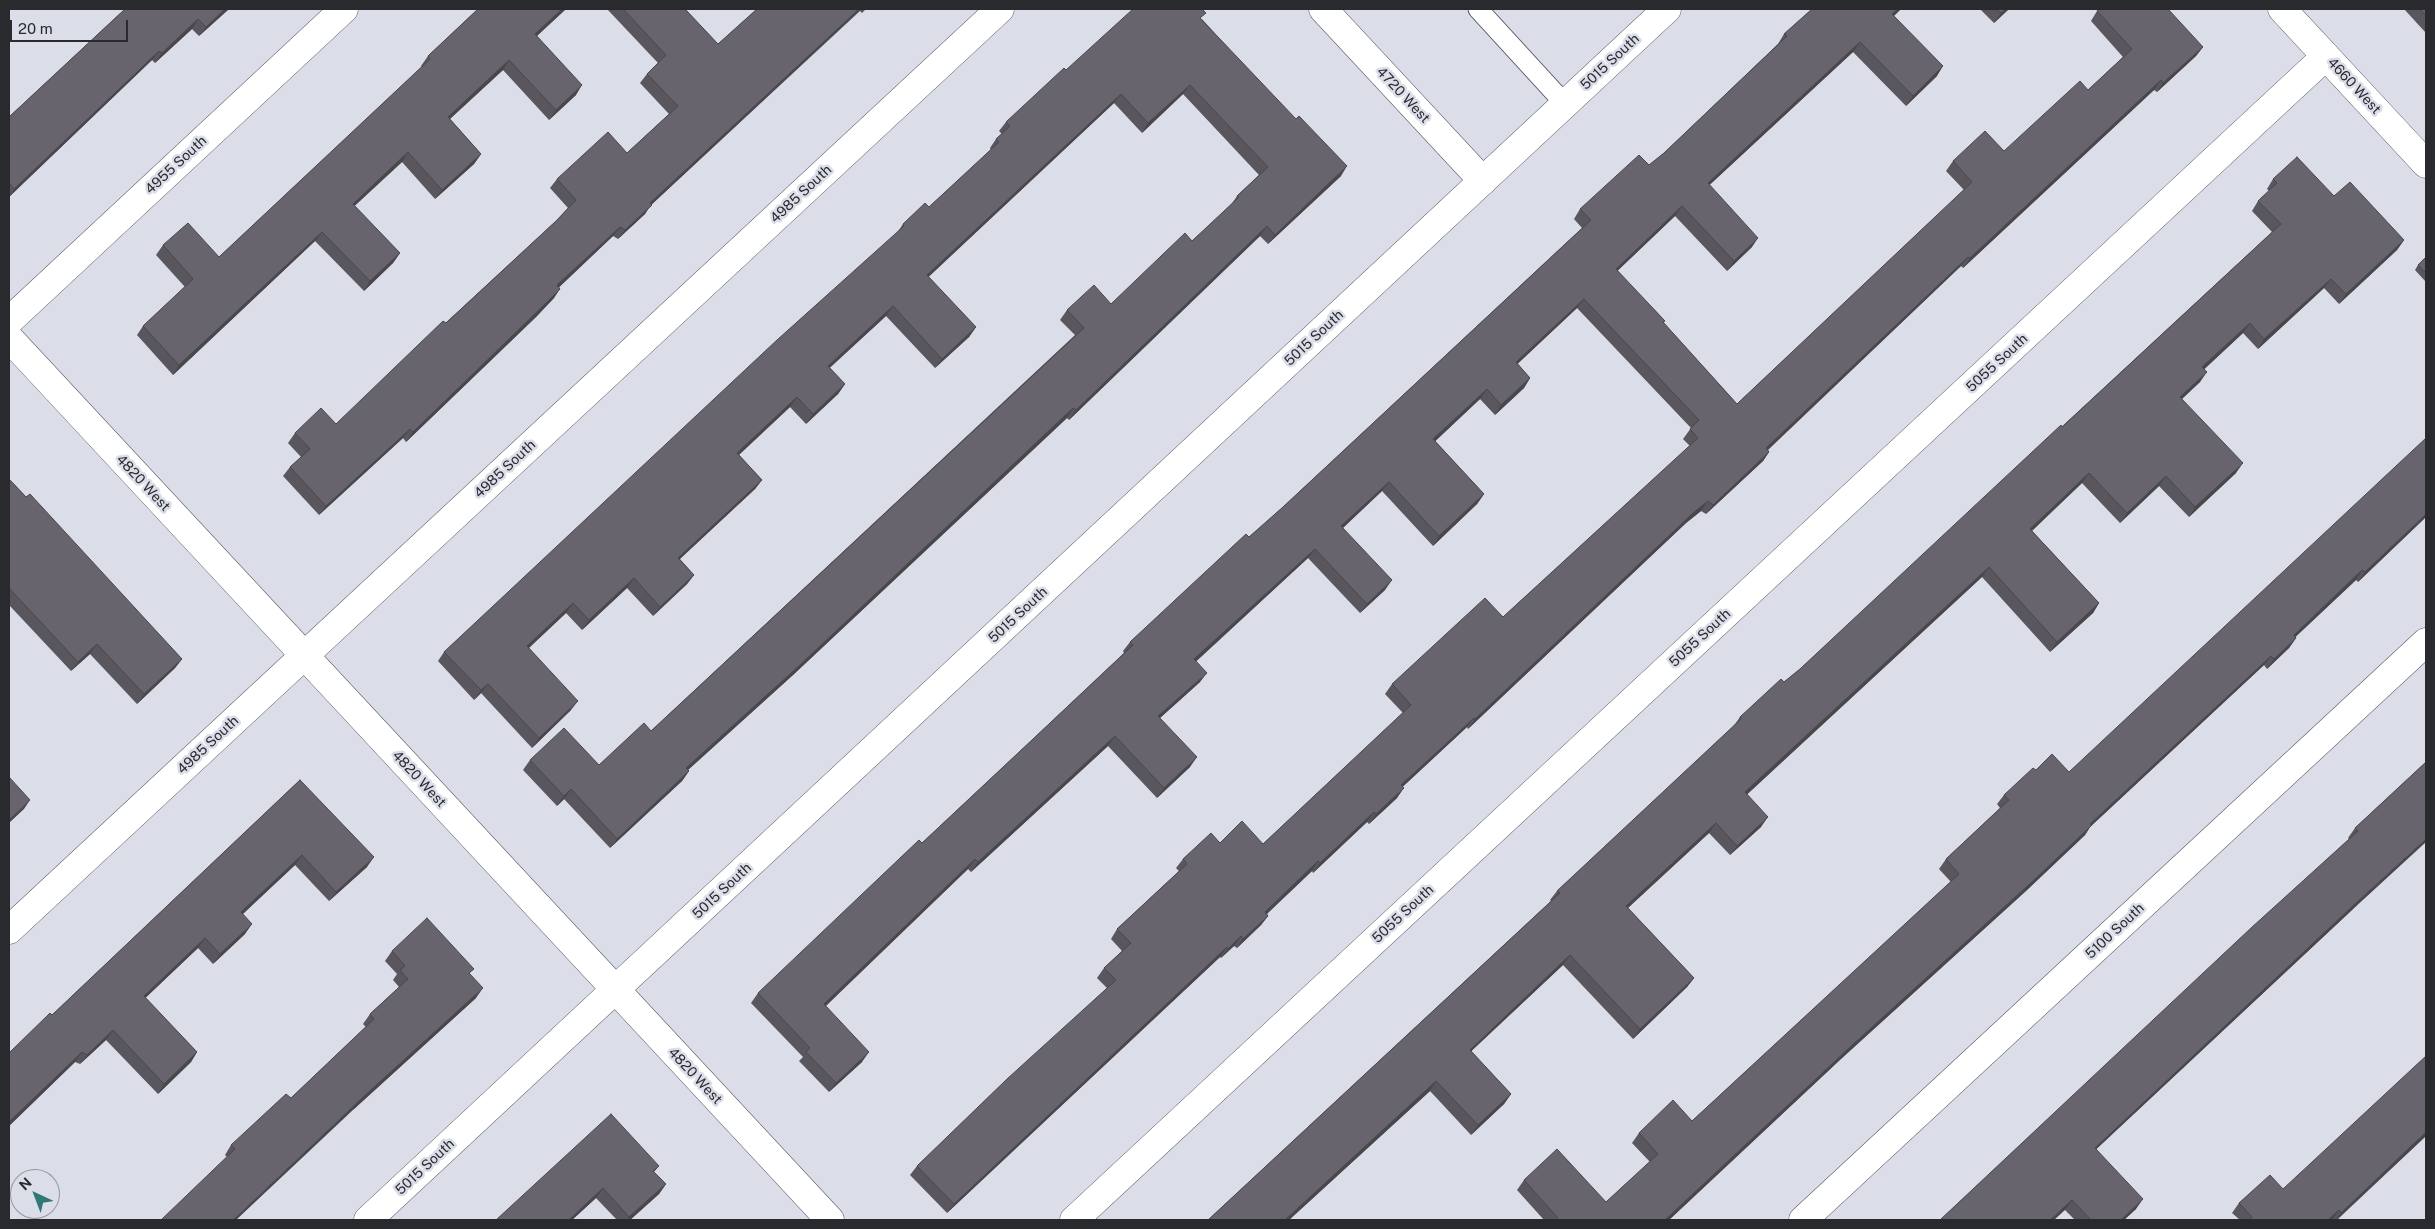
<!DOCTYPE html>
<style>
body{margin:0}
#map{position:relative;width:2435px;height:1229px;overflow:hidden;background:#dbdee8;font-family:"Public Sans",sans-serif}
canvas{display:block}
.frame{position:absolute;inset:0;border:10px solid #292a2e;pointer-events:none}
.north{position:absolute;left:10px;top:1169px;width:50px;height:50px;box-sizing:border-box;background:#dbdee8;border:1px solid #94969e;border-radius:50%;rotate:317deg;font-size:14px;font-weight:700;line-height:20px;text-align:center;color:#292a2e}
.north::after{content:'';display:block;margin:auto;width:18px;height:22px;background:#2f7876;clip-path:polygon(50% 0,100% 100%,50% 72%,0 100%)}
.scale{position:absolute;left:10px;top:20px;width:118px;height:22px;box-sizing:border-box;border:2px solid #292a2e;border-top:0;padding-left:6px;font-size:15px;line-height:18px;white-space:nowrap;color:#292a2e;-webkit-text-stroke:4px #dbdee8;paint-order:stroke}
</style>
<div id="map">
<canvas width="2435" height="1229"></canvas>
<div class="frame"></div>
<div class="north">N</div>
<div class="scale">20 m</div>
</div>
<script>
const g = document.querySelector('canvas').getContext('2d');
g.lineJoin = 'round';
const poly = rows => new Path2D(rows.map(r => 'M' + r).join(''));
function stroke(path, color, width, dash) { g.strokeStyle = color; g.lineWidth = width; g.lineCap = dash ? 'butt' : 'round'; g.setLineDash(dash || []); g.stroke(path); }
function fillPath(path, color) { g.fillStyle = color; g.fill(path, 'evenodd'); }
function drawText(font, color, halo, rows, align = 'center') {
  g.font = font + ' "Public Sans",sans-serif'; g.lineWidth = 5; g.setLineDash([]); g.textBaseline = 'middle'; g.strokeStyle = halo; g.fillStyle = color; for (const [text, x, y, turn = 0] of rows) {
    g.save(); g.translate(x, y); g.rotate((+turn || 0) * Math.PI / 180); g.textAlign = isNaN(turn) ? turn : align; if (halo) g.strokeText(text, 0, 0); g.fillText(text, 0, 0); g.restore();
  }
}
const service = poly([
 [1478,9,1565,104]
]);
const minor = poly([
 [1323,9,1483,181],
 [2282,9,2426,164],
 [9,321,344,9],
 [9,338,830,1220],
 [9,930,1000,9],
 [368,1220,1667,9],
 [1074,1220,2326,56],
 [1803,1220,2426,642]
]);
stroke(service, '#575962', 21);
stroke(minor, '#575962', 29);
stroke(service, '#fff', 19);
stroke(minor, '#fff', 28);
fillPath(poly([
 [125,9,229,9,199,36,192,29,155,63,152,60,9,197,9,117],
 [478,9,566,9,537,36,576,95,549,120,503,70,450,119,481,154,474,164,435,199,402,162,354,206,400,253,393,263,364,291,315,241,173,375,137,335,143,326,185,287,156,255,163,245,219,257,422,67,421,66,428,56],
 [607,9,685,9,718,44,757,9,866,9,862,13,860,11,650,206,645,214,618,239,613,236,559,287,554,298,536,317,406,442,403,438,319,515,283,476,290,467,301,457,288,443,295,433,336,424,556,221,568,208,550,188,557,179,627,153,669,114,640,83,647,74,658,63],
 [1812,9,1901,9,1894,16,1937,76,1906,106,1853,52,1709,185,1752,247,1727,271,1675,216,1617,271,1665,321,1663,322,1737,404,1964,190,1946,171,1953,161,2004,151,2088,90,2123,57,2091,21,2097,11,2203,47,2196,56,2157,92,2154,90,1963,268,1961,266,1768,450,1769,452,1763,461,1706,514,1701,511,1686,523,1468,729,1467,727,1402,787,1397,798,1369,824,1367,822,1313,873,1312,871,1267,914,1268,916,1261,925,1237,948,1234,946,1221,958,1220,957,947,1213,910,1175,917,1166,1107,988,1097,978,1104,968,1122,951,1111,939,1117,929,1179,871,1176,868,1183,859,1220,843,1263,844,1403,713,1385,694,1392,684,1503,617,1690,446,1683,439,1691,428,1577,308,1517,364,1530,378,1524,388,1495,415,1480,399,1435,441,1484,494,1477,504,1433,546,1382,491,1343,528,1385,590,1360,613,1308,558,1196,661,1200,682,1160,718,1190,767,1157,798,1108,746,971,872,968,869,826,1006,862,1062,829,1092,799,1061,803,1057,751,1003,758,993,922,843,1033,739,1124,653,1123,651,1130,642,1283,507,1582,228,1574,219,1580,209,1649,165,1664,153,1778,44,1784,34],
 [1980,9,2009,9,1994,23],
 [2404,9,2426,9,2426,33],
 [1202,19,1341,176,1268,244,1260,236,1069,420,1067,418,793,675,688,770,689,771,682,781,610,848,564,799,557,806,523,770,530,760,599,765,651,731,1075,335,1060,320,1067,310,1111,304,1192,241,1231,205,1237,196,1259,175,1183,94,1142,133,1114,103,928,277,976,327,969,337,935,368,886,316,829,368,845,384,838,394,806,424,790,407,739,455,762,480,755,489,680,559,694,575,687,584,653,616,627,588,582,630,566,613,529,648,571,710,532,748,481,693,474,700,438,661,444,652,897,233,903,224,929,207,991,150,990,148,996,139,1002,134,999,131,1006,122,1066,70],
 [2273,179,2334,196,2404,240,2397,250,2339,304,2324,288,2258,349,2243,333,2204,369,2200,382,2182,399,2236,473,2189,517,2159,486,2120,523,2082,483,2032,531,2099,603,2093,613,2050,652,1982,577,1747,794,1761,827,1730,855,1709,833,1628,908,1694,978,1687,987,1633,1039,1563,965,1471,1051,1511,1094,1504,1104,1471,1135,1430,1091,1289,1220,1208,1220,1551,901,1550,900,1557,891,1733,727,1740,717,1800,669,2272,232,2252,211,2258,201,2269,191,2267,189],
 [2426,257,2426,282,2415,270,2418,265],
 [9,479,182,659,175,668,137,704,90,654,71,671,9,605],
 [2426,517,2358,582,2356,580,2295,637,2296,638,2289,648,2267,669,2264,665,2090,827,2085,835,2027,890,1842,1058,1669,1220,1544,1220,1517,1190,1524,1180,1606,1202,1650,1162,1632,1143,1639,1133,1692,1121,1951,882,1939,869,1946,859,2000,808,1997,804,2004,795,2036,770,2069,772],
 [2426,762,2352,910,2096,1149,2136,1209,2124,1220,2075,1220,2065,1210,1940,1220,2349,839,2348,838,2355,828],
 [300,780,367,867,329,901,295,865,243,914,245,934,213,964,198,948,145,998,197,1052,191,1062,158,1094,106,1040,80,1064,75,1062,9,1126,9,1053,52,1015],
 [392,951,470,974,476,998,354,1109,227,1157,225,1155,231,1145,291,1098,366,1027,363,1024,370,1014,399,987,393,980,397,974,385,961],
 [2426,1136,2337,1220,2240,1220,2232,1213,2239,1203,2283,1189],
 [659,1166,654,1172,666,1184,659,1194,630,1220,617,1220,596,1198,572,1220,496,1220]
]), '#59565e');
fillPath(poly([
 [225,9,229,9,199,36,206,27],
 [562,9,566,9,528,44,535,34],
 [859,9,861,9,650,206,645,214,618,239,625,230,650,203],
 [1898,9,1901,9,1885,24,1892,14],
 [2006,9,2009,9,1994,23,2001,13],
 [198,19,192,29,155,63,162,53],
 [1860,42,1853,52,1701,193,1708,183],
 [2203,47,2196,56,2157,92,2163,83],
 [159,51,152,60,9,197,14,189],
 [509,60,503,70,441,127,448,117],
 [1943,66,1937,76,1906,106,1913,96],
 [2161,80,2154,90,1963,268,1970,258],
 [582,85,576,95,549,120,556,110],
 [1190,85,1183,94,1142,133,1148,123],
 [1121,94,1114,103,920,285,927,275],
 [408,152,402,162,346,214,353,204],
 [481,154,474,164,435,199,442,190],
 [1347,166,1341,176,1268,244,1275,235],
 [1682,206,1675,216,1609,279,1616,269],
 [1267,226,1260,236,1069,420,1076,410],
 [620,227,613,236,551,295,557,285],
 [322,232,315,241,173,375,179,365],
 [1758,238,1752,247,1727,271,1734,261],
 [2404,240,2397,250,2339,304,2346,294],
 [400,253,393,263,364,291,370,281],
 [1968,257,1961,266,1759,458,1766,448],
 [2331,279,2324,288,2258,349,2264,339],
 [560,289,554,298,536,317,406,442,413,432],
 [1584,299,1577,308,1509,372,1516,362],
 [893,306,886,316,821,376,828,366],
 [2250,323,2243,333,2196,377,2202,367],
 [976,327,969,337,935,368,942,359],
 [2207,372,2200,382,2173,407,2180,397],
 [1530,378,1524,388,1495,415,1501,405],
 [845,384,838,394,806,424,813,414],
 [1487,389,1480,399,1427,449,1433,439],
 [797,397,790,407,730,463,737,453],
 [1073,408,1067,418,793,675,679,778,686,768],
 [410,429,403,438,319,515,326,506],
 [1769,452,1763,461,1706,514,1713,505],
 [2243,463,2236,473,2189,517,2195,507],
 [2089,473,2082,483,2023,539,2030,529],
 [2166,476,2159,486,2120,523,2127,513],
 [762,480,755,489,671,567,678,558],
 [1389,482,1382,491,1334,536,1341,526],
 [1484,494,1477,504,1433,546,1439,536],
 [1708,501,1701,511,1686,523,1468,729,1475,719,1693,513],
 [2426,514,2426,517,2358,582,2365,572],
 [1315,549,1308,558,1188,669,1194,659],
 [1989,567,1982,577,1739,802,1745,792],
 [2362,570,2356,580,2287,645,2294,635],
 [694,575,687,584,653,616,660,607],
 [634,578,627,588,582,630,589,620],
 [1392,580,1385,590,1360,613,1367,604],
 [573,603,566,613,520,656,527,646],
 [2099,603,2093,613,2050,652,2057,642],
 [2296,638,2289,648,2267,669,2274,659],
 [97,644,90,654,71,671,78,662],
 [2271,656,2264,665,2090,827,2085,835,2027,890,1842,1058,1669,1220,1665,1220,1849,1048],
 [182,659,175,668,137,704,144,694],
 [1207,673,1200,682,1151,726,1158,716],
 [488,684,481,693,474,700,481,690],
 [578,701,571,710,532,748,539,738],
 [1474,718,1467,727,1394,795,1401,785],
 [1115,736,1108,746,971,872,978,862],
 [1197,757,1190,767,1157,798,1164,788],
 [689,771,682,781,610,848,617,839],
 [1404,788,1397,798,1369,824,1376,814],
 [571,789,564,799,557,806,564,796],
 [30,800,24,809,9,823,9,820],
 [1374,812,1367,822,1313,873,1320,863],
 [1768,817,1761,827,1730,855,1737,846],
 [1716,823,1709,833,1619,916,1626,906],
 [2426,839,2426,842,2352,910,2088,1157,2095,1148,2358,901],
 [302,855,295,865,234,922,241,912],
 [374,857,367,867,329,901,336,892],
 [975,859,968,869,817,1014,824,1004],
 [1318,861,1312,871,1258,922,1265,912],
 [1268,916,1261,925,1237,948,1243,939],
 [252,924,245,934,213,964,220,954],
 [1241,936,1234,946,1221,958,1228,949],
 [205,938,198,948,137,1006,144,996],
 [1227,947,1220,957,947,1213,954,1204],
 [1570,955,1563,965,1463,1059,1470,1050],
 [1694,978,1687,987,1633,1039,1640,1029],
 [483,988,476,998,354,1109,236,1220,233,1220,361,1099],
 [113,1030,106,1040,80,1064,87,1055],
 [82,1052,75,1062,9,1126,9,1122],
 [197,1052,191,1062,158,1094,164,1084],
 [869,1052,862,1062,829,1092,836,1083],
 [1436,1081,1430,1091,1289,1220,1285,1220],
 [1511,1094,1504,1104,1471,1135,1478,1125],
 [2426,1132,2426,1136,2336,1220,2341,1213],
 [666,1184,659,1194,630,1220,627,1220,629,1217],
 [603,1188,596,1198,572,1220,569,1220],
 [2143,1199,2136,1209,2124,1220,2121,1220],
 [2072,1200,2065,1210,2054,1220,2050,1220],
 [2339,1210,2332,1220,2328,1220]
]), '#49464c');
const building = poly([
 [125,9,225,9,206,27,198,19,162,53,159,51,14,189,9,183,9,117,125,9],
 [478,9,562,9,535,34,582,85,556,110,509,60,448,117,481,154,442,190,408,152,353,204,400,253,370,281,322,232,179,365,143,326,193,279,163,245,188,223,219,257,430,59,428,56,478,9],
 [623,9,685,9,718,44,757,9,859,9,650,203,652,205,625,230,620,227,557,285,560,289,542,307,413,432,410,429,326,506,290,467,310,449,295,433,321,408,336,424,443,321,446,323,556,221,576,200,557,179,608,132,627,153,678,106,647,74,666,55,623,9],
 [1133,9,1202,9,1206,13,1200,18,1296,119,1299,116,1347,166,1275,235,1267,226,1076,410,1073,408,800,665,686,768,689,771,617,839,571,789,564,796,530,760,564,728,599,765,644,723,651,731,1084,328,1067,310,1094,285,1111,304,1185,233,1192,241,1239,197,1237,196,1268,167,1190,85,1148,123,1121,94,927,275,976,327,942,359,893,306,828,366,845,384,813,414,797,397,737,453,762,480,678,558,694,575,660,607,634,578,589,620,573,603,527,646,578,701,539,738,488,684,481,690,444,652,777,340,904,226,903,224,925,203,929,207,999,142,996,139,1010,126,1006,122,1064,68,1066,70,1133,9],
 [1812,9,1898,9,1892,14,1943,66,1913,96,1860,42,1708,183,1758,238,1734,261,1682,206,1616,269,1665,321,1663,322,1737,404,1972,182,1953,161,1985,131,2004,151,2080,81,2088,90,2132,49,2097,11,2100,9,2168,9,2203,47,2163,83,2161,80,1970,258,1968,257,1766,448,1769,452,1713,505,1708,501,1693,513,1475,719,1474,718,1401,785,1404,788,1376,814,1374,812,1320,863,1318,861,1265,912,1268,916,1243,939,1241,936,1228,949,1227,947,954,1204,917,1166,1007,1079,1116,980,1104,968,1131,943,1117,929,1187,864,1183,859,1211,833,1220,843,1242,821,1263,844,1411,705,1392,684,1485,598,1503,617,1698,438,1690,429,1699,420,1584,299,1516,362,1530,378,1501,405,1487,389,1433,439,1484,494,1439,536,1389,482,1341,526,1392,580,1367,604,1315,549,1194,659,1207,673,1158,716,1197,757,1164,788,1115,736,978,862,975,859,824,1004,869,1052,836,1083,806,1052,810,1048,758,993,919,840,922,843,1033,739,1133,645,1130,642,1246,534,1249,537,1283,507,1591,220,1580,209,1639,155,1649,165,1664,153,1787,36,1784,34,1812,9],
 [1996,9,2006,9,2001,13,1996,9],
 [2420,9,2426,9,2426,16,2420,9],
 [2297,157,2334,196,2350,182,2404,240,2346,294,2331,279,2264,339,2250,323,2202,367,2207,372,2180,397,2243,463,2195,507,2166,476,2127,513,2089,473,2030,529,2099,603,2057,642,1989,567,1745,792,1768,817,1737,846,1716,823,1626,906,1694,978,1640,1029,1570,955,1470,1050,1511,1094,1478,1125,1436,1081,1285,1220,1208,1220,1560,893,1557,891,1741,719,1740,717,1781,679,1784,682,1800,669,2061,425,2062,427,2281,224,2258,201,2277,183,2273,179,2297,157],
 [2426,257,2426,273,2418,265,2426,257],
 [2426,438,2426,514,2365,572,2362,570,2294,635,2296,638,2274,659,2271,656,2090,824,2092,825,2034,880,1849,1048,1665,1220,1556,1220,1558,1218,1524,1180,1557,1149,1606,1202,1658,1154,1639,1133,1673,1100,1692,1121,1959,874,1946,859,2009,800,2004,795,2033,768,2036,770,2052,754,2069,772,2426,438],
 [9,479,26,497,30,494,182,659,144,694,97,644,78,662,9,588,9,479],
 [2426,762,2426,839,2358,901,2095,1148,2143,1199,2121,1220,2091,1220,2072,1200,2050,1220,1940,1220,2251,928,2358,831,2355,828,2426,762],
 [9,777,30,800,9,820,9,777],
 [300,780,374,857,336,892,302,855,241,912,252,924,220,954,205,938,144,996,197,1052,164,1084,113,1030,87,1055,82,1052,9,1122,9,1053,50,1013,52,1015,300,780],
 [427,918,474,969,469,973,483,988,361,1099,233,1220,161,1220,235,1149,231,1145,286,1094,291,1098,374,1019,370,1014,408,979,400,970,405,966,392,951,427,918],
 [2426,1056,2426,1132,2341,1213,2339,1210,2328,1220,2249,1220,2252,1217,2239,1203,2270,1175,2283,1189,2426,1056],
 [611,1114,659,1166,653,1171,666,1184,629,1217,603,1188,569,1220,496,1220,611,1114]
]);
fillPath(building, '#68646d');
stroke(building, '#49464c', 1);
drawText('14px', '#292a2e', '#dbdee8', [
 ["5015 South",1610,62,-43],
 ["4660 West",2354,86,47],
 ["4720 West",1403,95,47],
 ["4955 South",176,165,-43],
 ["4985 South",801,194,-43],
 ["5015 South",1314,338,-43],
 ["5055 South",1997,363,-43],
 ["4985 South",505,469,-43],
 ["4820 West",143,483,47],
 ["5015 South",1018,615,-43],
 ["5055 South",1700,638,-43],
 ["4985 South",208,745,-43],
 ["4820 West",419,779,47],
 ["5015 South",722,891,-43],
 ["5055 South",1403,914,-43],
 ["5100 South",2115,931,-43],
 ["4820 West",695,1076,47],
 ["5015 South",425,1167,-43]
]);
</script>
